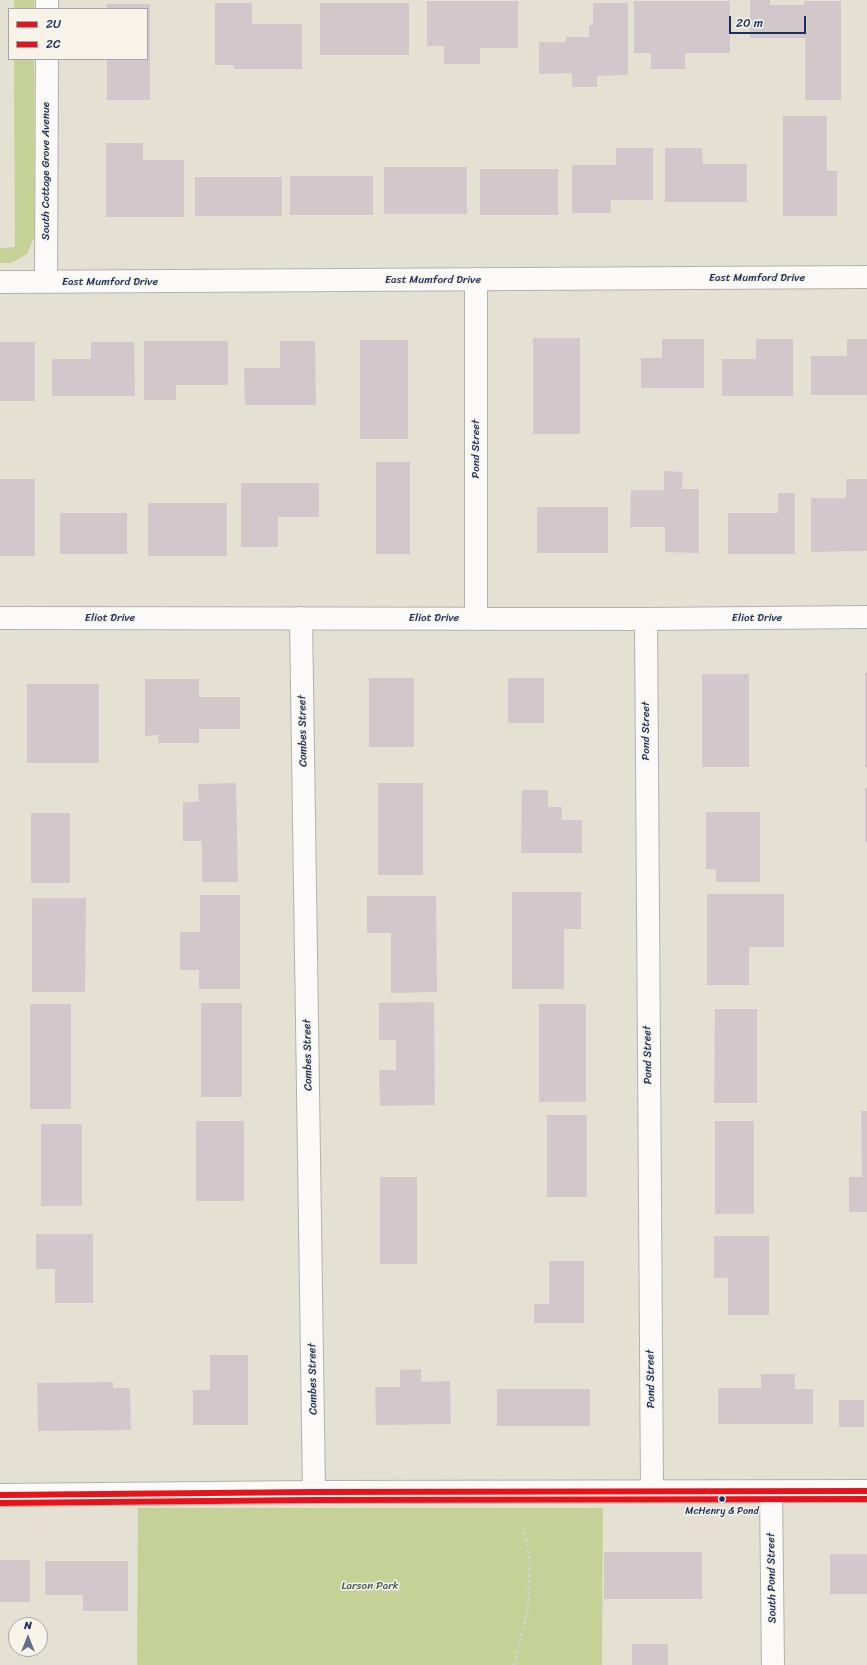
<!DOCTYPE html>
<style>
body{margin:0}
#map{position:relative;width:867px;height:1665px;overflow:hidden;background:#e5e1d2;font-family:Sriracha,sans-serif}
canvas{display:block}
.legend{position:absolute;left:8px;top:8px;width:140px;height:52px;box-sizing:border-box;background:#f7f3e8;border:1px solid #9fa5b1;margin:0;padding:5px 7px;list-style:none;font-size:12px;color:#1b2f5e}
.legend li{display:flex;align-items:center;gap:8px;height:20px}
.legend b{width:20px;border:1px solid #9fa5b1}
.north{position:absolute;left:8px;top:1617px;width:40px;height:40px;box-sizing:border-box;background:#f7f3e8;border:1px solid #9fa5b1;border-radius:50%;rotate:0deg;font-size:11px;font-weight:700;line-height:16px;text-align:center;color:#1b2f5e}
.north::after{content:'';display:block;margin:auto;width:14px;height:18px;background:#626d87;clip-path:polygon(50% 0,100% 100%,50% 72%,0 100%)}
.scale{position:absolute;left:729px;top:16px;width:77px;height:18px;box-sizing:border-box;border:2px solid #1b2f5e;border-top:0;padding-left:5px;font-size:12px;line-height:14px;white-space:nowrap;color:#1b2f5e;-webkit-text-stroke:3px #f7f3e8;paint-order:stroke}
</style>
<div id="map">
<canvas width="867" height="1665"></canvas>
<ul class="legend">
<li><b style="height:5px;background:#e7131a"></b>2U</li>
<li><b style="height:5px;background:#e7131a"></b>2C</li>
</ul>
<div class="north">N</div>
<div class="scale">20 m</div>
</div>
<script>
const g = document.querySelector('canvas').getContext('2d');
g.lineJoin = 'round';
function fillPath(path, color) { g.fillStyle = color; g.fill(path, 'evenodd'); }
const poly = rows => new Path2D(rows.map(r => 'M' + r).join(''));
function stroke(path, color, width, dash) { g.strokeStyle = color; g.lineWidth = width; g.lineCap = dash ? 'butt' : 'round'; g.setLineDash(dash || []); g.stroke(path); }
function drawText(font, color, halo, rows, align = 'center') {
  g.font = font + ' Sriracha,sans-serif'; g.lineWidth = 3; g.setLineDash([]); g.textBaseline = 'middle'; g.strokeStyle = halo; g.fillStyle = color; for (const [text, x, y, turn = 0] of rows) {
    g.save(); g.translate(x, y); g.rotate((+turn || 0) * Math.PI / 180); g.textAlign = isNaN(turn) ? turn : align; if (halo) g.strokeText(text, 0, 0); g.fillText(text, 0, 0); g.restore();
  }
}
fillPath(poly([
 [14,0,34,0,34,9,14,9],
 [14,59,34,59,35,235,27,254,11,263,0,263,0,248,15,247],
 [138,1508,603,1508,602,1665,137,1665]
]), '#c6d198');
fillPath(poly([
 [750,0,770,0,770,5,804,5,804,1,841,1,841,100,805,100,805,38,750,38],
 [427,1,518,1,518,48,480,48,480,64,444,64,444,46,427,46],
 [634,1,730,1,730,53,685,53,685,69,651,69,651,53,634,53],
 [215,3,252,3,252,24,302,24,302,69,234,69,234,65,215,65],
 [320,3,409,3,409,55,320,55],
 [593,3,628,3,628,75,597,76,597,87,572,87,572,73,539,74,539,42,566,42,566,37,589,37,589,25,593,25],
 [107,4,150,4,150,100,107,100,107,59,147,59,147,9,107,9],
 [783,116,827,116,827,171,837,171,837,216,783,216],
 [106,143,143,143,143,160,184,160,184,217,106,217],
 [616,148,653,148,653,200,611,200,611,213,572,213,572,165,616,165],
 [665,148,702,148,703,164,747,164,747,202,665,202],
 [384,167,467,167,467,214,384,214],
 [480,169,558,169,558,215,480,215],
 [290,176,373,176,373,215,290,215],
 [195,177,282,177,282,216,195,216],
 [533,338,580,338,580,434,533,434],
 [662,339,704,339,704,388,641,388,641,358,662,358],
 [756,339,793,339,793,396,722,396,722,359,756,359],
 [847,339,867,339,867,395,811,395,811,356,847,356],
 [360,340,408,340,408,439,360,439],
 [144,341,228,341,228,385,176,385,176,400,144,400],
 [280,341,315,341,316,405,245,405,244,368,280,368],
 [0,342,35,342,35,401,0,401],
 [91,342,134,342,135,396,52,396,52,359,91,359],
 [376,462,410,462,410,554,376,554],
 [664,471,683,472,682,489,699,489,699,553,665,552,665,527,630,527,631,490,664,490],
 [0,479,35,479,35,556,0,556],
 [846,479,867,479,867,551,811,552,811,498,846,498],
 [241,483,319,483,319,517,278,517,278,547,241,547],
 [778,493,795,493,795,554,728,554,728,513,778,513],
 [148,503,227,503,227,556,148,556],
 [537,507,608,507,608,553,537,553],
 [60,513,127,513,127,554,60,554],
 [865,673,867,673,867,767,865,767],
 [702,674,749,674,749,767,702,767],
 [369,678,414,678,414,747,369,747],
 [508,678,544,678,544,723,508,723],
 [145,679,199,679,199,697,240,697,240,729,199,729,199,743,158,743,158,735,145,736],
 [27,684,99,684,99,763,27,763],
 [236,783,238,882,202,882,202,841,183,841,183,802,199,802,198,784],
 [378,783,423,783,423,875,378,875],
 [865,788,867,788,867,842,865,842],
 [522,790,548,790,548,807,562,807,562,820,582,820,582,853,521,853],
 [706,812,760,812,760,882,716,882,716,869,706,869],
 [31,813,70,813,70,883,31,883],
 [512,892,581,892,581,929,564,929,564,989,512,989],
 [707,894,784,894,784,947,749,947,749,985,707,985],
 [200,895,240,895,240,989,199,989,199,970,180,970,180,932,200,932],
 [367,896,436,896,437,992,391,993,391,933,367,933],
 [32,898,86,898,85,992,32,992],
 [434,1002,435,1105,380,1106,379,1070,396,1070,396,1040,379,1040,379,1003],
 [201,1003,242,1003,242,1097,201,1097],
 [30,1004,71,1004,71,1109,30,1109],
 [539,1004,586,1004,586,1102,539,1102],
 [715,1009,757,1009,757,1103,714,1103],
 [861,1111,867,1111,867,1212,849,1212,849,1177,862,1177],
 [547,1115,587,1115,587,1197,547,1197],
 [196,1121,244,1121,244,1201,196,1201],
 [715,1121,754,1121,754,1214,715,1214],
 [41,1124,82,1124,82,1206,41,1206],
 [380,1177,417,1177,417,1264,380,1264],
 [36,1234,93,1234,93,1303,55,1303,55,1269,36,1269],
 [714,1236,769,1236,769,1315,728,1315,728,1278,714,1278],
 [549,1261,584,1261,584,1323,534,1323,534,1304,549,1304],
 [210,1355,248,1355,248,1425,193,1425,193,1390,210,1390],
 [421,1369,421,1382,450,1381,451,1424,376,1425,375,1387,400,1387,400,1370],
 [761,1374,795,1374,795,1389,813,1389,813,1424,718,1424,718,1388,761,1388],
 [113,1382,113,1388,130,1388,131,1430,38,1431,37,1383],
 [497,1389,590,1389,590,1426,497,1426],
 [839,1400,864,1400,864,1427,839,1427],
 [604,1552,702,1552,702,1599,604,1599],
 [830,1554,867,1554,867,1594,830,1594],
 [0,1560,30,1560,30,1602,0,1602],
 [45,1561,128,1561,128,1611,83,1611,83,1595,45,1595],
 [632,1644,668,1644,668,1665,632,1665]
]), '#d2c8cb');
const street = poly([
 [476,279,476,619],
 [0,618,646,619,867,617],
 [301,618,314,1492],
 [646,619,652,1491],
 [771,1492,773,1665]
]);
const secondary = poly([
 [47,9,47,0],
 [0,282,867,277],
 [46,282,47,59],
 [0,1495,314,1492,867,1491]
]);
stroke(street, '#b2b2ad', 24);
stroke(secondary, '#b2b2ad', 24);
stroke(poly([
 [514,1665,528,1608,530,1562,524,1528]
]), '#d3d3d2', 2.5, [3, 3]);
stroke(street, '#fbfaf8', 22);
stroke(secondary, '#fbfaf8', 22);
stroke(poly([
 [0,1495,314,1492,867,1491]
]), '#e7131a', 6);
stroke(poly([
 [0,1503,314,1500,867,1499]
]), '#e7131a', 6);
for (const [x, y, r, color] of [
 [722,1499,3.5,"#1b2f5e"]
]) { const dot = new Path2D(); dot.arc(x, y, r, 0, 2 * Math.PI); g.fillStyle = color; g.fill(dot); stroke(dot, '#f7f3e8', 1.5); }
drawText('10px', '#1b2f5e', '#f7f3e8', [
 ["McHenry & Pond",722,1511]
]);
drawText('11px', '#1b2f5e', '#f7f3e8', [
 ["South Cottage Grove Avenue",46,171,-90],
 ["East Mumford Drive",757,278],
 ["East Mumford Drive",433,280],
 ["East Mumford Drive",110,282],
 ["Pond Street",476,449,-90],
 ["Eliot Drive",110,618],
 ["Eliot Drive",434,618],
 ["Eliot Drive",757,618],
 ["Combes Street",303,731,-91],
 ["Pond Street",646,731,-90],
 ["Combes Street",308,1055,-91],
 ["Pond Street",648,1055,-91],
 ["Combes Street",313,1379,-91],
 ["Pond Street",651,1379,-91],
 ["South Pond Street",772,1578,-91]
]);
drawText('11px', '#3f5461', '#f7f3e8', [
 ["Larson Park",370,1586]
]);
</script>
